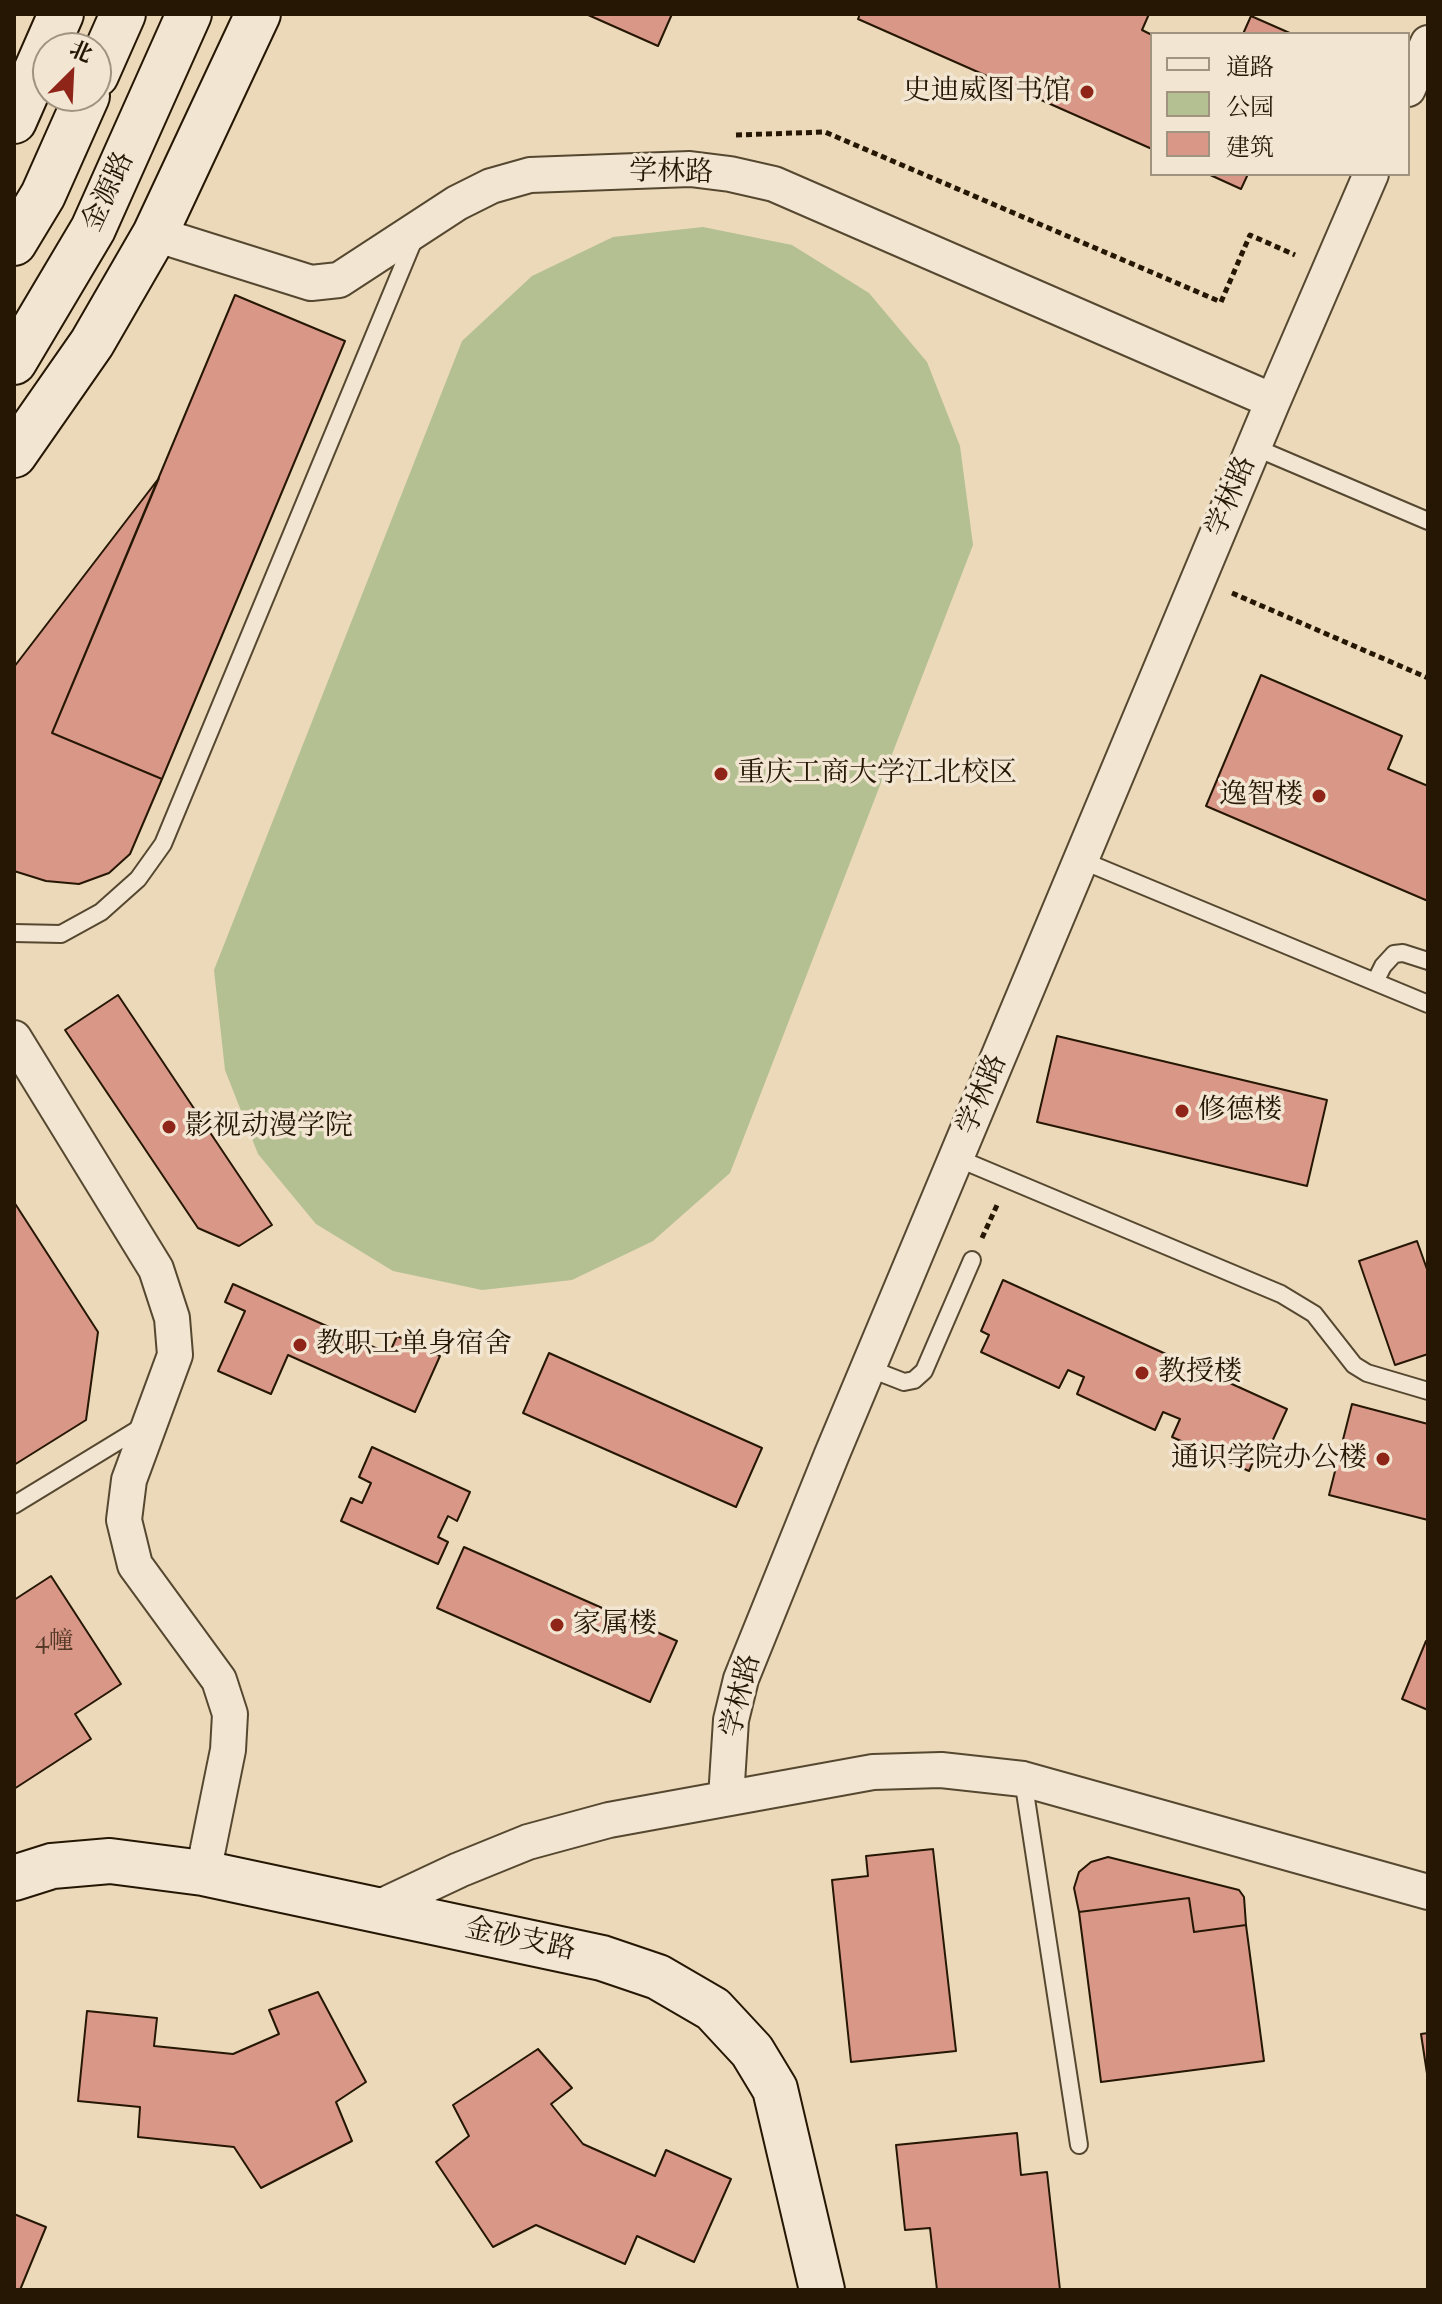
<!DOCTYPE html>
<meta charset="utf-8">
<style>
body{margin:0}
#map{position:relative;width:1442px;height:2304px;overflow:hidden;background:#ebd9b9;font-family:"IM FELL French Canon","Noto Serif SC",serif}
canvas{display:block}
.frame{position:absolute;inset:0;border:16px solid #251703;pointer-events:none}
.legend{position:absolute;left:1150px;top:32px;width:260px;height:144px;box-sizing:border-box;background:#f2e6d2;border:2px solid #a0937f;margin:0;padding:10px 14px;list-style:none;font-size:24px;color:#251703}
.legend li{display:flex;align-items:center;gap:16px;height:40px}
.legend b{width:40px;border:2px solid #a0937f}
.north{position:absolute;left:32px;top:32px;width:80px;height:80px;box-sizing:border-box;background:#f2e6d2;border:2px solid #a0937f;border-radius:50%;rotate:24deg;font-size:22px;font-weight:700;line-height:32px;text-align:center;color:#251703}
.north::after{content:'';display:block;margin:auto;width:28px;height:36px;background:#8f2418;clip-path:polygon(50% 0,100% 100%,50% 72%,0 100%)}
</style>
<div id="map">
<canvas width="1442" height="2304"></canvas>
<div class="frame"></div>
<ul class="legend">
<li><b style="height:10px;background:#f2e6d2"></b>道路</li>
<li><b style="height:22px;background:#b4c091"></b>公园</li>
<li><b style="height:22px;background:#d99788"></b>建筑</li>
</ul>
<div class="north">北</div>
</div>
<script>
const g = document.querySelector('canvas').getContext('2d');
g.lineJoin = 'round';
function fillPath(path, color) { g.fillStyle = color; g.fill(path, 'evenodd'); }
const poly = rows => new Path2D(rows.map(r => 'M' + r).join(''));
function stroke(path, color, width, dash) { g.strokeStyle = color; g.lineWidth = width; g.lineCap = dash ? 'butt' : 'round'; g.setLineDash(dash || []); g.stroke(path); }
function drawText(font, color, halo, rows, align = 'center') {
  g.font = font + ' "IM FELL French Canon","Noto Serif SC",serif'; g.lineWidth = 7; g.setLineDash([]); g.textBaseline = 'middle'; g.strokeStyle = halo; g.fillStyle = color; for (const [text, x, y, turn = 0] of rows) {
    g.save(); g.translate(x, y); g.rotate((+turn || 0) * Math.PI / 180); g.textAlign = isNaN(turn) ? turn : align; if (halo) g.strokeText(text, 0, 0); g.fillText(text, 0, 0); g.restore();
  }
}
fillPath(poly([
 [703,227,792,245,869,293,927,362,960,446,973,545,730,1173,653,1241,572,1280,482,1290,393,1271,316,1224,258,1154,225,1070,214,970,462,341,532,276,613,237]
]), '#b4c091');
const building = poly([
 [586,14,672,14,658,46,586,14],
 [860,14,1149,14,1142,30,1152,35,1152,149,858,19,860,14],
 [1251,16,1292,34,1243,34,1251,16],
 [1208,174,1248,174,1241,189,1208,174],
 [235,295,345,341,162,779,52,733,235,295],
 [159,478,52,733,162,779,130,854,109,873,79,884,46,881,14,871,14,667,159,478],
 [1261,675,1402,736,1388,769,1428,786,1428,901,1206,806,1261,675],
 [118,995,272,1225,239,1246,198,1228,65,1030,118,995],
 [1057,1036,1327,1100,1307,1186,1037,1122,1057,1036],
 [14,1202,98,1332,86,1420,14,1465,14,1202],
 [1417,1241,1428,1272,1428,1354,1395,1365,1359,1261,1417,1241],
 [1003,1280,1287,1409,1265,1457,1257,1453,1249,1471,1172,1437,1180,1419,1163,1412,1155,1430,1077,1394,1084,1377,1068,1370,1059,1388,981,1352,989,1335,981,1331,1003,1280],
 [233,1284,389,1354,397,1336,440,1356,415,1412,288,1355,271,1394,218,1371,245,1311,225,1302,233,1284],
 [549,1353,762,1448,736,1507,523,1413,549,1353],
 [1352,1404,1428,1424,1428,1520,1329,1495,1352,1404],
 [372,1447,470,1492,457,1521,448,1516,438,1537,448,1542,438,1564,341,1521,351,1498,362,1503,371,1483,359,1477,372,1447],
 [464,1547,677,1641,650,1702,437,1608,464,1547],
 [51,1576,121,1684,75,1714,91,1739,14,1789,14,1600,51,1576],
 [1426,1641,1428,1642,1428,1710,1402,1699,1426,1641],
 [933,1849,956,2051,851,2062,832,1880,868,1876,866,1856,933,1849],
 [1108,1857,1239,1890,1244,1897,1246,1925,1194,1932,1189,1898,1079,1912,1074,1888,1079,1872,1091,1862,1108,1857],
 [1189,1898,1194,1932,1246,1925,1264,2061,1101,2082,1079,1912,1189,1898],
 [318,1992,366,2082,336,2102,352,2141,261,2188,234,2147,138,2137,140,2107,78,2101,87,2011,157,2018,154,2046,233,2054,279,2034,269,2010,318,1992],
 [1428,2033,1428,2080,1421,2034,1428,2033],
 [538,2049,572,2088,551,2104,583,2144,655,2176,666,2150,731,2179,694,2262,637,2236,625,2264,536,2225,493,2247,436,2162,469,2136,453,2105,538,2049],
 [1017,2133,1021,2175,1047,2172,1060,2290,937,2290,930,2228,905,2230,896,2145,1017,2133],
 [14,2214,46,2227,20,2290,14,2290,14,2214]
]);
fillPath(building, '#d99788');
stroke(building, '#251703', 2);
const lane = poly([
 [1254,447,1428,521],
 [1081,860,1428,1004],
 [14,933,61,934,101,912,138,879,163,844,415,237],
 [1375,982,1383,966,1394,954,1403,953,1428,961],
 [957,1158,1281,1294,1314,1314,1354,1365,1367,1373,1428,1391],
 [868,1368,904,1382,914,1380,924,1371,972,1260],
 [14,1505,145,1425],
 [1023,1779,1079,2145]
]);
const street = poly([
 [1408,89,1428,43],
 [155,234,311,283,339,280,457,203,491,186,530,175,690,169,730,174,774,184,1273,401,832,1454,741,1679,731,1720,726,1798],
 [1273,401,1371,174],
 [14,1038,156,1269,172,1318,175,1355,129,1480,124,1520,135,1565,219,1680,230,1714,228,1750,203,1873],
 [378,1908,459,1870,528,1842,609,1820,873,1772,941,1770,1023,1779,1428,1892]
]);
const secondary = poly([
 [96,75,123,14],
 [14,121,61,14],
 [14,243,43,195,87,96],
 [14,362,93,229,189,14],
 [14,455,92,343,155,234,258,14],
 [14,1878,52,1866,110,1861,203,1873,602,1958,658,1977,713,2009,752,2051,775,2089,822,2290]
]);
stroke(lane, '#564830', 20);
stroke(street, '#564830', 38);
stroke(secondary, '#251703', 48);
stroke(poly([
 [736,135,825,132,1221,302,1250,235,1295,255],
 [1232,593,1428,678],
 [982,1238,998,1203]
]), '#251703', 5, [6, 4]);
stroke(lane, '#f2e6d2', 16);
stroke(street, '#f2e6d2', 34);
stroke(secondary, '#f2e6d2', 44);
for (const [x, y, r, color] of [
 [1087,92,8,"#8f2418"],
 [721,774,8,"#8f2418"],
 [1319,796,8,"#8f2418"],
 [1182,1111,8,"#8f2418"],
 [169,1127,8,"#8f2418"],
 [300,1345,8,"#8f2418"],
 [1142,1373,8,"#8f2418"],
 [1383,1459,8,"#8f2418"],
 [557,1625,8,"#8f2418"]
]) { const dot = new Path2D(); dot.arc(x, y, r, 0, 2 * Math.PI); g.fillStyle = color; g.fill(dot); stroke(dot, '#f2e6d2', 3); }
drawText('24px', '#523724', null, [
 ["4幢",54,1642]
]);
drawText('28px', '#251703', '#f2e6d2', [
 ["史迪威图书馆",1071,92,"right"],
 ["重庆工商大学江北校区",737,774],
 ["逸智楼",1303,796,"right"],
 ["修德楼",1198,1111],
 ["影视动漫学院",185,1127],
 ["教职工单身宿舍",316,1345],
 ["教授楼",1158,1373],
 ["通识学院办公楼",1367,1459,"right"],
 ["家属楼",573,1625]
], 'left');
drawText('28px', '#251703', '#f2e6d2', [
 ["学林路",671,173,1],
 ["金源路",109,192,-65],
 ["学林路",1232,497,-67],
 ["学林路",983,1095,-67],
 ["学林路",742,1696,-76],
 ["金砂支路",520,1940,12]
]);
</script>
